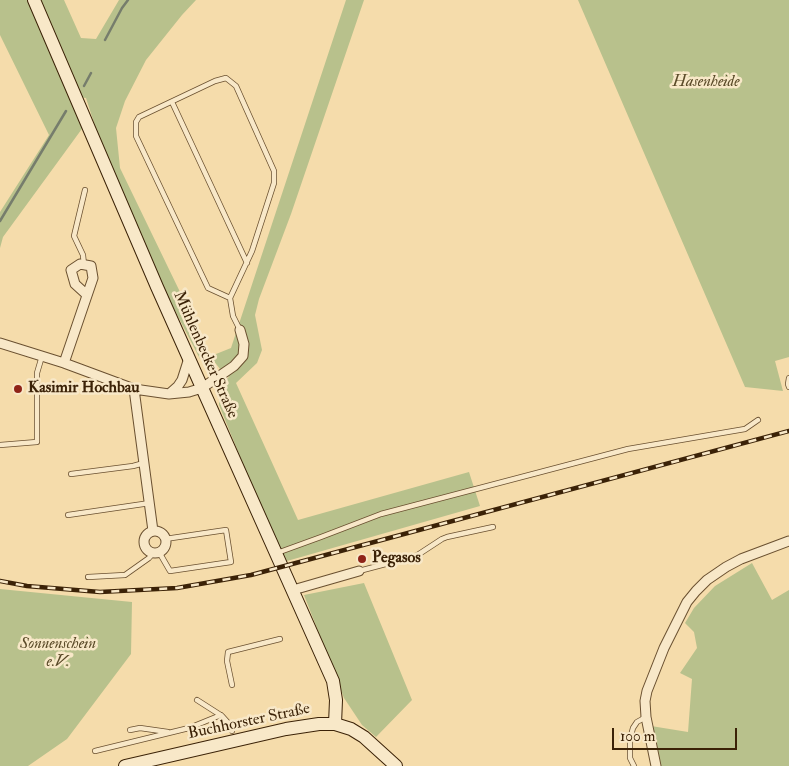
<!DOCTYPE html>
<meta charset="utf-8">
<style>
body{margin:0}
#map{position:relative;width:789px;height:766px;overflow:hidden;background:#f5dcab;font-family:"IM FELL Double Pica",serif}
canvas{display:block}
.scale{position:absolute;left:612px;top:728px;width:125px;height:22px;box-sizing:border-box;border:2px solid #3b2207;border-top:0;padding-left:6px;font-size:15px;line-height:18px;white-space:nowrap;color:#3b2207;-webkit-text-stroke:4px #f8e8c8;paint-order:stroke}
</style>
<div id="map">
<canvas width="789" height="766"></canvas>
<div class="scale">100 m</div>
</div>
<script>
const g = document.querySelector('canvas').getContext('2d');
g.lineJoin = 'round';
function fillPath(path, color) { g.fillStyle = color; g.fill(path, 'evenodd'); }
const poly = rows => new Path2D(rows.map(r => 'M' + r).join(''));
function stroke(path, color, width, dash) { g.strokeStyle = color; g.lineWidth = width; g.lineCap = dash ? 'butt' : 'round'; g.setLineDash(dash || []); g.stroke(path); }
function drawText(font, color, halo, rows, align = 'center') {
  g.font = font + ' "IM FELL Double Pica",serif'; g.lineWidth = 5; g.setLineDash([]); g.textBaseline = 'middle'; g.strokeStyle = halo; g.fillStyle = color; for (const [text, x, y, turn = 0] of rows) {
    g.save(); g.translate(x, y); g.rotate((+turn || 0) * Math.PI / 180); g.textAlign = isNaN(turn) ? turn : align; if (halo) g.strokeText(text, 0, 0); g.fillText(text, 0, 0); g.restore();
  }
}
fillPath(poly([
 [0,0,64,0,81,38,96,39,119,0,196,0,182,15,146,60,125,101,116,128,120,168,211,356,231,348,346,0,364,0,291,214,259,299,255,315,262,350,257,363,236,383,298,520,469,472,480,506,287,561,275,539,252,486,219,405,219,385,229,377,220,369,210,356,200,359,157,276,104,154,86,98,71,96,84,126,3,237,0,248,0,212,49,135,0,35],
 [578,0,789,0,789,357,775,361,783,391,745,387],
 [752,563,772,600,789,590,789,766,661,766,651,726,688,732,692,679,680,673,697,648,694,632,685,623,694,608,715,586],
 [364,583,412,700,376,737,362,725,344,698,304,595],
 [0,589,132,602,131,654,67,739,28,766,0,766]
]), '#b8c18c');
stroke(poly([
 [105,40,122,8,128,0],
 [84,86,91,73],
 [0,221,66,111]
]), '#767d6c', 2.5);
const lane = poly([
 [172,102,247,263],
 [84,265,83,255,74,236,85,190],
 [230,298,208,288,136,136,136,122,139,117,215,81,226,78,236,86,274,171,274,183,252,251,230,298,233,316,240,330],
 [789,378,788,384,789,387],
 [0,445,37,442,37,373,42,356],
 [71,474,133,466,144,463],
 [68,515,150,503],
 [159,552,170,571,231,562,226,530,165,539],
 [277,553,321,537,381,514,628,449,745,429,758,420],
 [359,571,416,556,442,539,447,537,493,527],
 [88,577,125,575,149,558,153,553],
 [232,685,227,661,228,652,280,639],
 [197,700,222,716,231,726,232,731],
 [130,730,140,728,168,732],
 [95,751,189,728,221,715],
 [634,766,630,758,630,739,633,728,637,722,646,717]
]);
const street = poly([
 [0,343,64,363,134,389,169,394,189,392,202,388,234,366,243,356,244,344,240,330],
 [64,363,93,278,91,266,80,264,71,270,75,284,87,295],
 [134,389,153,531],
 [169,394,178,386,182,380,189,358],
 '144 542a11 11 0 1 1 22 0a11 11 0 1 1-22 0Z',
 [293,590,359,571],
 [656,766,646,717,645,701,647,691,664,648,687,602,696,591,707,580,726,567,741,559,789,541]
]);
const secondary = poly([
 [34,0,157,287,333,681,336,700,335,724],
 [125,766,286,729,319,724,335,724,351,729,364,737,396,766]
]);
stroke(lane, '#6a5030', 6);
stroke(street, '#6a5030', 11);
stroke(secondary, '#3b2207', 14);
stroke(lane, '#f8e8c8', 4.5);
stroke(street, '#f8e8c8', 9);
stroke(secondary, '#f8e8c8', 12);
const rail = poly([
 [0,581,27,586,100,592,177,588,251,575,789,431]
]);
stroke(rail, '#3b2207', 4.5);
stroke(rail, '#f8e8c8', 2.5, [8]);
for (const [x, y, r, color] of [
 [18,389,5,"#8f2418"],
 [362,559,5,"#8f2418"]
]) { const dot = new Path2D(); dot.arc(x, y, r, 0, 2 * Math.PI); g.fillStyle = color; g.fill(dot); stroke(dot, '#f8e8c8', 2); }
drawText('italic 16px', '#5a4a28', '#f8e8c8', [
 ["Hasenheide",706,83],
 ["Sonnenschein",58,645],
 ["e.V.",58,663]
]);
drawText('16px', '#3b2207', '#f8e8c8', [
 ["Mühlenbecker Straße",205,355,66],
 ["Buchhorster Straße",249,722,-12]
]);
drawText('bold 16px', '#3b2207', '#f8e8c8', [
 ["Kasimir Hochbau",28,389],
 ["Pegasos",372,559]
], 'left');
</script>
